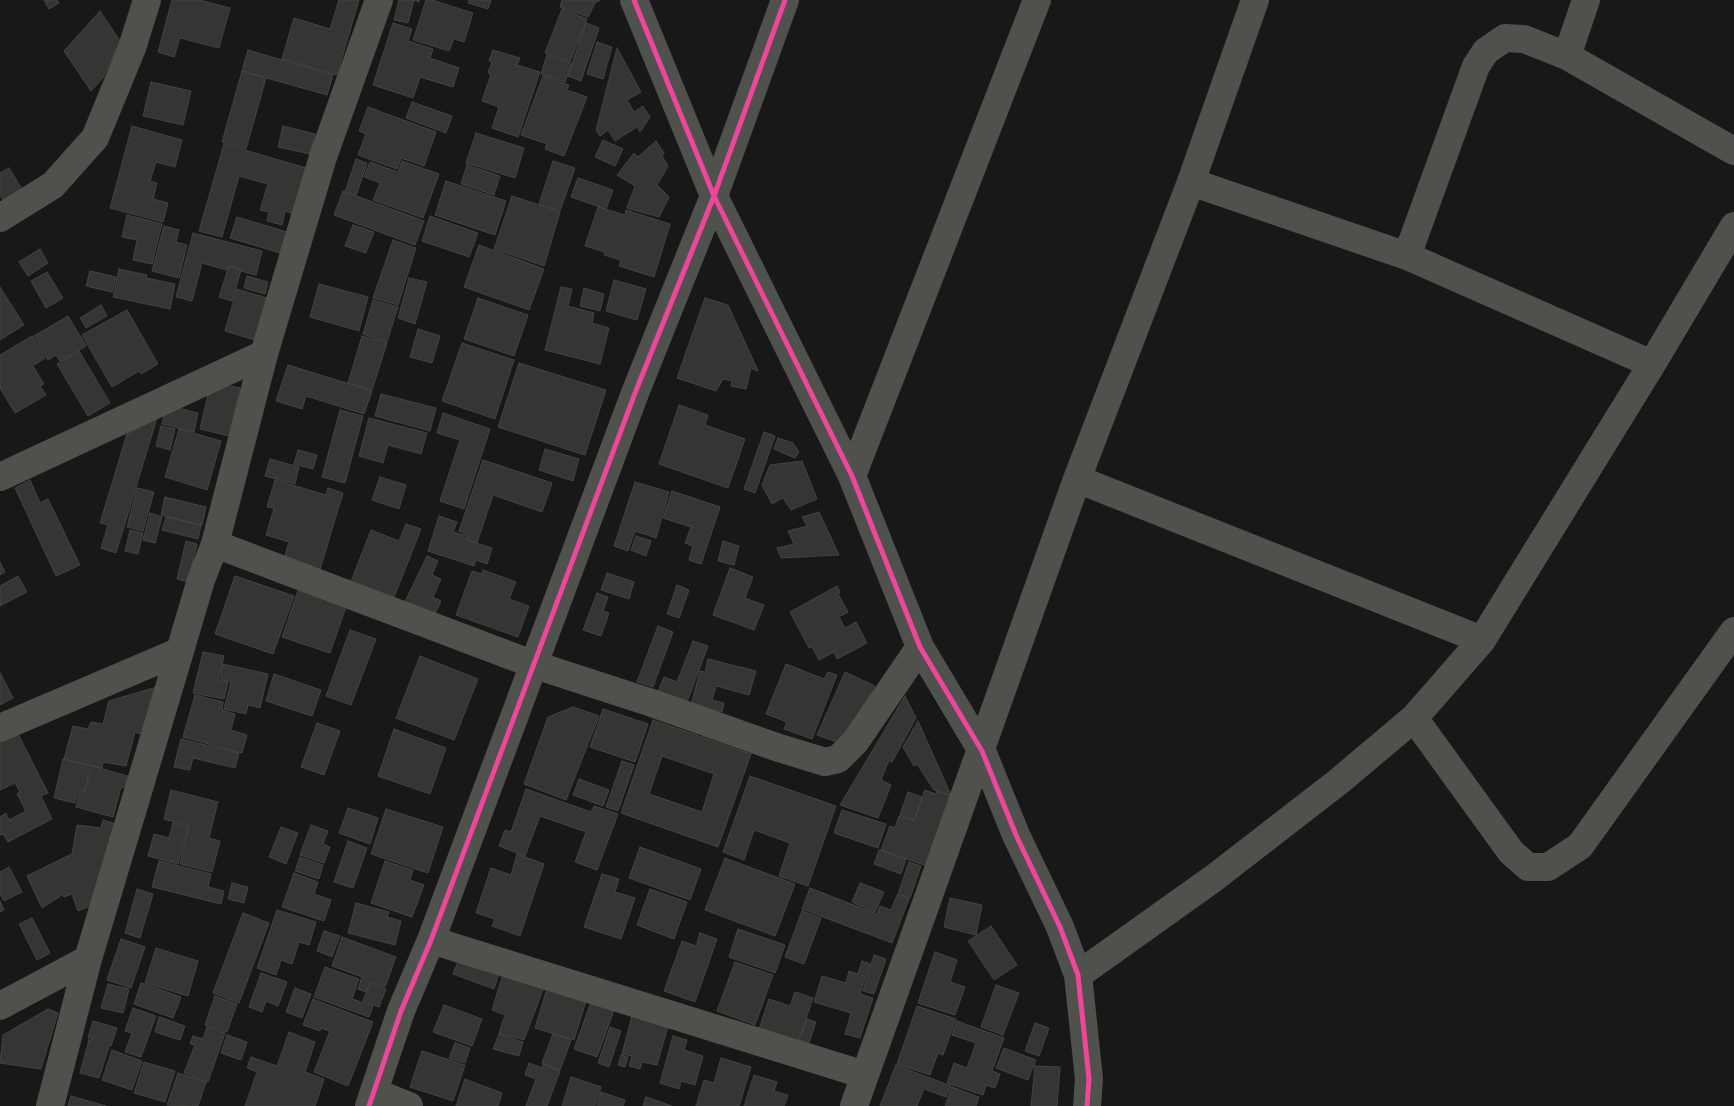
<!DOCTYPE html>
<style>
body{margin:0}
canvas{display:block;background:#181818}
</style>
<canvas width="1734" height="1106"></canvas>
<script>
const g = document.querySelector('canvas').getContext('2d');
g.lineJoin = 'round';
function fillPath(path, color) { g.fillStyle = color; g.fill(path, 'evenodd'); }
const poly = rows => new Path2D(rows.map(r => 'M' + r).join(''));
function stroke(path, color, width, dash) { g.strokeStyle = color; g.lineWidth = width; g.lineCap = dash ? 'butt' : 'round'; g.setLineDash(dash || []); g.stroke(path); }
const building = poly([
 [44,0,57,0,59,3,49,9,44,0],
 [172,0,199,0,230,8,219,48,180,38,174,57,158,52,172,0],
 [339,0,359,0,337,75,282,59,294,18,330,29,339,0],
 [399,0,419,0,419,2,414,0,408,23,394,20,399,0],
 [426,0,432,0,473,13,464,42,454,39,449,51,413,40,426,0],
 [469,0,491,0,488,9,468,3,469,0],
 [562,0,600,0,595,3,588,17,560,7,562,0],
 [562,9,587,19,570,62,545,53,562,9],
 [100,11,120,41,103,78,91,91,64,51,100,11],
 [393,23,412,29,408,41,433,49,430,58,459,68,453,87,420,77,413,98,373,85,393,23],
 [586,23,599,28,581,81,568,76,586,23],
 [597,42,612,47,603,79,587,74,597,42],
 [617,48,641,92,627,100,634,112,643,106,650,117,640,132,637,127,615,141,608,130,600,136,596,130,617,48],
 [248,50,333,75,327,95,242,71,248,50],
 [493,50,520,58,517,65,540,72,518,137,492,128,499,107,482,101,491,74,488,73,492,62,489,61,493,50],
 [547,55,572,64,565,82,541,74,547,55],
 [242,71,266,78,246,149,222,142,242,71],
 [543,76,569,85,567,90,587,97,564,156,545,149,547,144,521,135,543,76],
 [151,82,191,91,183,125,143,116,151,82],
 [412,102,452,116,446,133,406,118,412,102],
 [368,107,436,132,424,166,401,158,397,169,358,155,366,134,359,131,368,107],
 [132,126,182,140,175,167,156,162,150,181,157,183,153,199,168,203,163,222,110,208,132,126],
 [283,126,315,134,310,154,278,147,283,126],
 [476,133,524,148,515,178,466,163,476,133],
 [603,140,623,149,615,166,595,157,603,140],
 [656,141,664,153,662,156,668,166,657,185,669,197,659,217,627,208,635,186,617,175,634,153,638,157,656,141],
 [224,144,306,168,293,214,285,211,282,225,267,221,269,212,260,210,268,184,239,176,222,237,199,231,224,144],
 [356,159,367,163,356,196,345,192,356,159],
 [402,161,439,174,423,218,373,200,380,183,364,177,370,162,398,172,402,161],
 [553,161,575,168,560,211,539,204,553,161],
 [467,165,500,176,494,195,461,184,467,165],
 [9,168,23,191,4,202,0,195,0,173,9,168],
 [578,178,613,190,606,209,571,197,578,178],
 [446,181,506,201,495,235,435,215,446,181],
 [343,191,424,221,415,245,334,215,343,191],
 [512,196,560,212,544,266,494,249,512,196],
 [598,207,625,215,626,210,670,224,654,277,619,266,621,260,604,255,605,252,585,246,598,207],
 [127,215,162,224,152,264,133,260,137,240,122,237,127,215],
 [430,216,478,233,469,257,422,241,430,216],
 [237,217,287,232,280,253,230,238,237,217],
 [353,225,374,232,366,253,345,246,353,225],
 [164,226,179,230,176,242,187,245,179,278,152,271,164,226],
 [193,233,262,251,256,275,241,271,242,269,229,266,227,270,202,263,192,301,176,297,193,233],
 [393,240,416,248,398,305,373,298,393,240],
 [479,245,544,269,529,310,464,287,479,245],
 [40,249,48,263,28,276,19,262,40,249],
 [229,266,241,270,232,301,219,297,229,266],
 [119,269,147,275,146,278,175,284,170,309,113,297,119,269],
 [90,271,116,277,112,292,86,286,90,271],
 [47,272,63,298,46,308,31,281,47,272],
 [247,276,268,282,265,294,244,288,247,276],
 [409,278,427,282,415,324,398,318,409,278],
 [614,280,646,289,637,320,606,311,614,280],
 [319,284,368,297,359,331,310,317,319,284],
 [0,287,24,325,0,340,0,287],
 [561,287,572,289,568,306,594,313,592,323,609,328,600,364,545,350,561,287],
 [584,288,604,294,600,311,580,306,584,288],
 [237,289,267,298,255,340,225,331,237,289],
 [478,298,528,315,514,356,464,339,478,298],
 [705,298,728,305,758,371,751,368,746,389,731,386,732,381,723,379,716,391,677,378,705,298],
 [373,300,398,307,387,342,363,334,373,300],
 [101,305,107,316,86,328,80,318,101,305],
 [127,310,158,364,141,374,139,371,112,387,82,335,127,310],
 [68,316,86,346,60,361,56,355,48,360,34,336,68,316],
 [418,329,440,336,432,363,410,357,418,329],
 [32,336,45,358,33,366,44,384,40,386,46,395,15,413,0,388,0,355,32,336],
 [362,336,387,343,372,390,348,383,362,336],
 [462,343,514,360,495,419,442,401,462,343],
 [79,351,110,403,88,416,57,364,79,351],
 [519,363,606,390,585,455,498,427,519,363],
 [288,365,372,391,364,414,306,396,302,409,276,401,288,365],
 [211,382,240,388,229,436,200,429,211,382],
 [381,394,436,408,430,431,375,416,381,394],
 [166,405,198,413,194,432,162,424,166,405],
 [679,405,708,415,705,425,745,439,728,488,659,464,679,405],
 [340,410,363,416,345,483,322,477,340,410],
 [443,413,490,429,464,509,440,501,460,440,437,433,443,413],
 [157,418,116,553,101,548,108,525,100,523,127,434,157,418],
 [369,418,427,433,421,454,388,445,383,463,359,456,369,418],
 [161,426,175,429,170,450,156,446,161,426],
 [179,429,221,441,207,490,165,477,179,429],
 [764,432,775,436,755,493,744,489,764,432],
 [778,438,793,443,799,452,795,458,774,449,778,438],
 [545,449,579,459,573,481,539,470,545,449],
 [298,450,317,455,313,469,294,464,298,450],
 [270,459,299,467,295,484,265,476,270,459],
 [483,460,552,483,542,512,493,495,477,543,468,540,469,535,459,531,483,460],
 [802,461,817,499,791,510,783,498,772,504,762,485,770,465,802,461],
 [380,477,406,485,399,509,372,500,380,477],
 [30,480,40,503,48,499,80,565,56,576,15,488,30,480],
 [275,480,326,495,328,488,343,493,318,576,282,566,289,542,266,535,274,508,267,507,275,480],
 [635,482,669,492,656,538,635,531,628,551,614,546,635,482],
 [137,488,154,492,143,531,127,527,137,488],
 [672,491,720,507,701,564,689,560,693,546,685,543,691,527,663,518,672,491],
 [165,497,206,507,202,525,161,515,165,497],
 [819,512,839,555,781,558,777,548,794,544,788,531,807,526,802,517,819,512],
 [150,513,162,517,155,543,143,540,150,513],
 [439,516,457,522,453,532,468,536,467,540,492,548,487,564,476,560,474,566,428,551,439,516],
 [166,517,201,525,198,539,162,530,166,517],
 [406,524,421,529,393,600,350,584,371,530,399,541,406,524],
 [130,530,143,533,138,554,125,551,130,530],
 [636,536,651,541,646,556,631,550,636,536],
 [186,541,197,544,188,582,177,579,186,541],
 [723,541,739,546,734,565,718,561,723,541],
 [427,556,438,561,432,575,441,579,433,597,441,601,434,616,405,602,427,556],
 [0,562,5,572,0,575,0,562],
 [730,568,753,577,745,598,764,605,754,630,713,615,730,568],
 [483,570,516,582,509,599,529,606,518,637,456,615,472,571,482,574,483,570],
 [607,573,634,582,629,599,601,590,607,573],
 [18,576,27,592,0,606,0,586,18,576],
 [235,576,294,596,273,654,215,634,235,576],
 [677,585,689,590,679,618,667,614,677,585],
 [837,586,840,592,838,594,848,612,839,617,845,628,856,622,867,643,837,659,834,652,819,660,812,647,809,648,790,612,837,586],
 [299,588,347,604,330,653,282,637,299,588],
 [597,593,608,597,603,611,609,613,601,636,583,630,597,593],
 [658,626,673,632,653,687,637,682,658,626],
 [350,630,376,639,351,705,326,696,350,630],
 [693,641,708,646,687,702,654,701,664,677,677,682,693,641],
 [203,652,224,656,218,680,228,682,224,699,193,693,203,652],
 [420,656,478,679,454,740,396,718,420,656],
 [708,659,756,671,749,695,716,686,712,700,724,703,722,712,691,705,700,671,705,672,708,659],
 [223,664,268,674,260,708,248,705,246,714,224,709,231,682,220,679,223,664],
 [786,664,824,679,828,672,837,675,812,739,784,729,787,722,766,714,786,664],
 [845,672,875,686,840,743,817,735,845,672],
 [0,673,13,698,0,705,0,673],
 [274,674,321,690,312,716,266,701,274,674],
 [157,687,144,735,135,732,126,766,103,762,102,768,64,759,73,726,88,729,91,722,103,724,109,701,157,687],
 [195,695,223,702,222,710,235,714,231,730,247,735,242,753,183,737,195,695],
 [905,696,916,718,892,762,889,760,881,780,891,785,878,818,840,805,905,696],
 [573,707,599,716,566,800,524,784,548,717,573,707],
 [603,709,648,724,635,762,590,747,603,709],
 [653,720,751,754,718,847,621,813,653,720],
 [662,756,714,774,702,812,649,794,662,756],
 [918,721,951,795,934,790,917,764,914,766,903,747,918,721],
 [317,723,340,731,324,775,301,767,317,723],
 [394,729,446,748,430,794,378,776,394,729],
 [17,732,48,793,41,796,52,819,8,842,3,834,0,835,0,817,6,813,9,820,26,811,17,794,20,792,15,783,0,790,0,741,17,732],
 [181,739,239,753,235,768,193,758,190,770,174,767,181,739],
 [63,759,90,766,85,791,79,789,75,803,54,798,63,759],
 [622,761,634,765,618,811,606,807,622,761],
 [92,766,131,777,127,789,121,787,113,817,76,807,80,791,85,792,92,766],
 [750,776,836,806,808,886,779,876,790,843,754,830,744,860,723,852,750,776],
 [579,779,609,790,603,806,573,795,579,779],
 [526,789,591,812,594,806,618,814,597,870,575,862,586,832,540,816,525,856,499,846,505,830,511,832,526,789],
 [171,790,218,802,209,838,220,841,212,872,180,864,189,826,164,819,171,790],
 [925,790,936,794,937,791,952,796,927,866,881,850,890,826,895,828,899,816,914,821,925,790],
 [908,792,922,797,914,820,900,815,908,792],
 [348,808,378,818,370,844,339,833,348,808],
 [386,809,443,827,428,873,371,854,386,809],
 [842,810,886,824,878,848,834,833,842,810],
 [103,820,119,825,95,904,78,911,72,894,64,897,62,895,42,908,27,876,72,854,77,825,101,828,103,820],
 [173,823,188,827,178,864,148,856,154,834,169,838,173,823],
 [311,825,328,831,323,844,330,847,324,863,300,855,311,825],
 [281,827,298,833,286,864,269,857,281,827],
 [348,841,367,848,353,888,334,882,348,841],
 [640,847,701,869,690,900,629,878,640,847],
 [879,850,906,859,901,874,874,864,879,850],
 [517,854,544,864,520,936,492,926,495,919,476,913,491,868,511,875,517,854],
 [300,857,323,865,319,879,295,871,300,857],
 [725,858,795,884,775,936,705,910,725,858],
 [159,861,211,874,208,887,224,891,221,904,152,887,159,861],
 [385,861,413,870,410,880,424,885,412,917,371,903,385,861],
 [909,862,921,866,910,898,898,894,909,862],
 [9,867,22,892,4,901,0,894,0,872,9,867],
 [294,873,318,882,314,894,331,900,324,921,282,907,294,873],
 [602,874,619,879,615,892,635,898,621,939,584,927,602,874],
 [232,883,248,887,244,903,228,899,232,883],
 [860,883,884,892,875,912,852,902,860,883],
 [810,888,877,914,880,906,891,910,897,895,909,899,892,943,802,909,810,888],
 [137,889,153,894,140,938,125,933,137,889],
 [650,889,687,902,674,939,637,925,650,889],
 [950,898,982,905,976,935,944,927,950,898],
 [0,901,4,910,0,912,0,901],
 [356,903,389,912,387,917,401,921,395,945,348,933,356,903],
 [277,910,316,922,309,945,299,942,292,964,281,960,276,975,257,968,277,910],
 [802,911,821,918,804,964,785,957,802,911],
 [243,913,269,923,239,1003,213,993,243,913],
 [32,918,50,953,37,960,19,924,32,918],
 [991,926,1017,965,994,980,968,941,991,926],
 [738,929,785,945,775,973,729,957,738,929],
 [324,931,340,936,332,957,317,951,324,931],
 [700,933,717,939,695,1002,664,991,682,941,696,946,700,933],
 [342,937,396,957,385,987,370,982,366,992,358,989,362,977,332,966,342,937],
 [121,939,145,947,131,988,107,980,121,939],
 [156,948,198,961,188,996,145,983,156,948],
 [935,952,957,960,950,982,965,987,955,1015,918,1003,935,952],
 [874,955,886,959,874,994,863,991,874,955],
 [460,956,500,971,494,989,453,974,460,956],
 [862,961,870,964,860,994,873,998,860,1038,845,1034,851,1013,814,1002,822,976,846,983,849,971,858,974,862,961],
 [735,962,773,975,755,1025,717,1011,735,962],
 [325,967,359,979,352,999,373,1006,369,1017,314,997,325,967],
 [261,973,287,982,278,1006,266,1001,262,1012,249,1007,261,973],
 [503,974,544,987,524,1040,499,1033,505,1015,492,1010,503,974],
 [549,982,588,994,574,1040,535,1028,549,982],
 [141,983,181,997,173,1018,134,1004,141,983],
 [370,983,386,989,379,1007,363,1001,370,983],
 [108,984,129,989,123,1013,101,1008,108,984],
 [996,985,1019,993,1003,1035,981,1027,996,985],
 [295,988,311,994,302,1018,286,1012,295,988],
 [795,992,813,998,798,1043,759,1029,769,999,790,1006,795,992],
 [215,996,237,1004,227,1032,205,1025,215,996],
 [313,999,373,1022,348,1086,314,1072,330,1031,321,1028,320,1031,303,1025,313,999],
 [591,1002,614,1010,597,1057,574,1049,591,1002],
 [444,1005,482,1019,472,1046,433,1032,444,1005],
 [917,1006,956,1019,943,1055,938,1053,930,1075,897,1064,917,1006],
 [133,1008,156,1016,141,1057,125,1052,132,1033,125,1031,133,1008],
 [48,1009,58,1013,41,1069,0,1063,3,1035,48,1009],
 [632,1016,668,1026,657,1065,642,1062,640,1069,629,1066,632,1056,622,1054,632,1016],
 [159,1017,185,1026,180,1040,155,1032,159,1017],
 [807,1019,816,1022,808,1046,798,1043,807,1019],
 [93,1021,117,1028,111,1046,88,1038,93,1021],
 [957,1021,1004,1038,992,1071,1000,1074,995,1088,986,1085,983,1095,947,1083,954,1063,967,1068,976,1043,952,1035,957,1021],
 [1035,1023,1049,1028,1039,1056,1025,1051,1035,1023],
 [207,1027,225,1033,208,1082,184,1073,195,1045,190,1044,193,1036,203,1039,207,1027],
 [610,1027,621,1031,609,1067,598,1063,610,1027],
 [289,1032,315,1042,305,1072,324,1079,315,1106,245,1106,257,1072,247,1068,251,1057,277,1066,289,1032],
 [499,1034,523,1042,519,1056,493,1049,499,1034],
 [553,1034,571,1040,560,1070,542,1063,553,1034],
 [227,1035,247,1042,241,1060,221,1053,227,1035],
 [673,1036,687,1040,684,1050,703,1056,695,1085,681,1081,679,1089,660,1083,673,1036],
 [89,1040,109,1047,99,1078,80,1073,89,1040],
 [455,1043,470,1048,465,1063,449,1058,455,1043],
 [1004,1048,1036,1060,1028,1080,996,1068,1004,1048],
 [112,1050,142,1061,132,1090,102,1080,112,1050],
 [422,1051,465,1065,453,1101,410,1087,422,1051],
 [621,1055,628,1057,625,1067,618,1065,621,1055],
 [721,1058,751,1067,739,1106,696,1106,704,1080,714,1083,721,1058],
 [144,1062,175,1071,165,1102,134,1093,144,1062],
 [529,1063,542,1068,543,1064,560,1071,547,1106,526,1106,536,1079,525,1075,529,1063],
 [896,1065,951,1086,946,1097,924,1089,917,1106,880,1106,896,1065],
 [1035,1066,1060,1067,1057,1106,1031,1106,1035,1066],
 [178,1073,206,1082,198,1106,167,1105,178,1073],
 [754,1075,777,1082,774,1091,788,1095,784,1106,744,1106,754,1075],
 [571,1077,601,1087,595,1106,562,1106,571,1077],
 [465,1079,502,1093,498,1106,456,1106,465,1079],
 [952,1087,979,1097,976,1106,945,1106,952,1087],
 [601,1092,625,1100,623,1106,597,1106,601,1092],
 [71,1096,106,1106,68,1106,71,1096],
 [646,1097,672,1106,643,1106,646,1097]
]);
fillPath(building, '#353634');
stroke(building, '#424440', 1);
stroke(poly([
 [634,0,714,196,852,476,920,647,982,751,1016,835,1060,927,1078,975,1089,1079,1087,1106],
 [1567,56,1586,0],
 [1191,182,1407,256,1652,364],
 [0,218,53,185,95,138,132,48,147,0],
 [1407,256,1476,66,1486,51,1505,38,1524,39,1567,56,1734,151],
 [852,476,1037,0],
 [0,477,264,354],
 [1077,479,1482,640],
 [215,544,535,665,652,703,776,747,825,762,838,759,855,742,920,647],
 [1414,718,1511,852,1528,867,1548,867,1580,846,1734,631],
 [0,728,180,651],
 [431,940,865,1075],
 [1078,975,1214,878,1338,782,1414,718,1442,686,1482,640,1652,364,1734,226],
 [0,1006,88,959],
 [374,1092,409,1106],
 [50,1106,88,959,180,651,201,580,215,544,264,354,323,157,379,0],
 [369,1106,401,1011,431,940,635,393,714,196,785,0],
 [854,1106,1077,479,1191,182,1255,0]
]), '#4e514c', 28);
stroke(poly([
 [634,0,714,196,852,476,920,647,982,751,1016,835,1060,927,1078,975,1089,1079,1087,1106],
 [369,1106,401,1011,431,940,635,393,714,196,785,0]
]), '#ed469a', 5);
</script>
